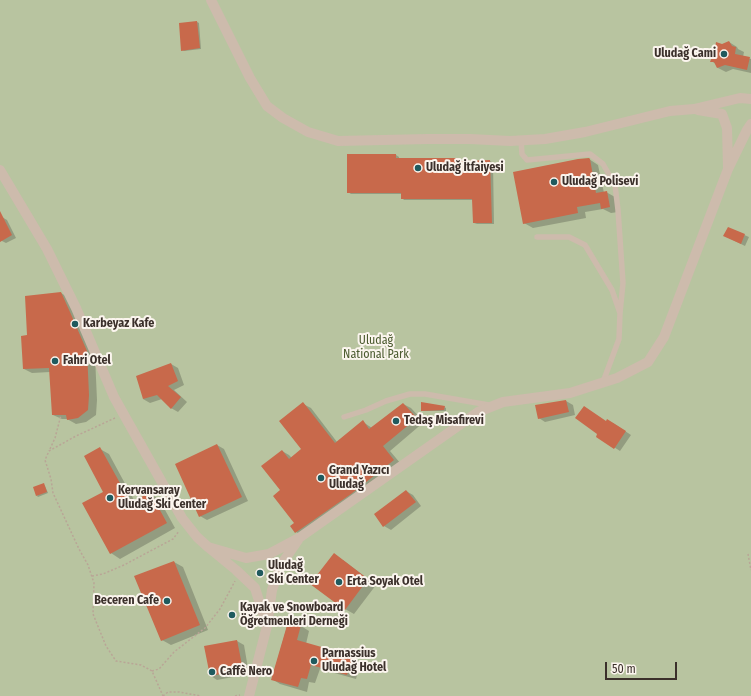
<!DOCTYPE html>
<meta charset="utf-8">
<style>
body{margin:0}
#map{position:relative;width:751px;height:696px;overflow:hidden;background:#f4ebe1;font-family:"Fira Sans Condensed",sans-serif}
canvas{display:block}
.scale{position:absolute;left:605px;top:662px;width:72px;height:18px;box-sizing:border-box;border:2px solid #3b302b;border-top:0;padding-left:5px;font-size:12px;line-height:14px;white-space:nowrap;color:#3b302b;-webkit-text-stroke:3px #fbf5ee;paint-order:stroke}
</style>
<div id="map">
<canvas width="751" height="696"></canvas>
<div class="scale">50 m</div>
</div>
<script>
const g = document.querySelector('canvas').getContext('2d');
g.lineJoin = 'round';
function fillPath(path, color) { g.fillStyle = color; g.fill(path, 'evenodd'); }
const poly = rows => new Path2D(rows.map(r => 'M' + r).join(''));
function stroke(path, color, width, dash) { g.strokeStyle = color; g.lineWidth = width; g.lineCap = dash ? 'butt' : 'round'; g.setLineDash(dash || []); g.stroke(path); }
function drawText(font, color, halo, rows, align = 'center') {
  g.font = font + ' "Fira Sans Condensed",sans-serif'; g.lineWidth = 4; g.setLineDash([]); g.textBaseline = 'middle'; g.strokeStyle = halo; g.fillStyle = color; for (const [text, x, y, turn = 0] of rows) {
    g.save(); g.translate(x, y); g.rotate((+turn || 0) * Math.PI / 180); g.textAlign = isNaN(turn) ? turn : align; if (halo) g.strokeText(text, 0, 0); g.fillText(text, 0, 0); g.restore();
  }
}
fillPath(poly([
 [0,0,751,0,751,696,0,696]
]), '#b8c4a0');
fillPath(poly([
 [197,22,199,23,201,49,184,51,182,50,180,24],
 [729,42,737,47,738,49,744,52,743,57,751,59,751,73,733,69,726,72,718,68,716,64,711,61,722,46],
 [396,155,399,157,399,159,459,159,462,160,462,162,490,161,493,163,494,224,477,224,474,223,474,200,404,200,402,198,402,194,351,194,348,192],
 [589,159,598,165,604,193,606,192,615,197,618,212,611,213,603,209,585,212,586,218,533,228,524,223],
 [2,217,7,220,16,238,6,243,2,241,0,237,0,218],
 [728,228,749,237,745,246,729,238],
 [61,293,69,298,95,356,97,400,96,415,86,422,76,424,67,419,62,419,53,415,50,372,32,373,24,369,28,336],
 [171,364,178,368,184,385,174,390,187,402,178,412,171,408,162,399,150,403,143,399],
 [566,401,573,405,575,415,545,422,539,418],
 [303,404,311,408,337,442,363,422,372,428,403,404,411,408,424,422,390,451,401,464,304,536,296,532,296,523,282,490,282,451,289,455,292,458,303,449],
 [444,407,446,408,446,411,424,411,422,410],
 [607,422,613,423,631,435,620,451,597,436],
 [217,445,224,449,248,501,207,520,200,516],
 [100,449,109,454,135,502,150,494,159,499,175,528,120,559,111,553],
 [44,485,45,486,48,493,38,497,37,496],
 [406,491,413,495,421,506,391,530,384,526],
 [343,560,376,585,354,614,345,609],
 [174,562,183,567,208,630,171,645,162,640],
 [288,623,301,626,309,631,306,644,352,657,361,662,356,679,320,669,315,683,309,682,307,692,280,684,272,679],
 [237,641,244,645,249,674,217,680,211,676]
]), '#0003');
fillPath(poly([
 [197,21,200,48,181,51,179,23],
 [729,41,732,46,736,47,735,54,750,57,747,70,725,65,717,68,714,62,710,62,712,57,709,51,715,48,716,42,722,44],
 [347,154,396,154,396,158,460,158,460,161,490,160,492,223,473,223,472,199,401,199,401,193,347,193],
 [589,158,590,159,596,193,607,191,610,207,601,209,600,203,577,207,578,213,523,224,513,172,578,159],
 [0,211,12,235,0,242],
 [728,227,745,234,741,244,723,236],
 [61,292,70,312,87,351,89,395,88,410,78,418,67,420,66,415,52,415,49,368,23,369,21,336,27,335,25,296],
 [171,363,178,381,168,386,181,397,171,409,157,395,143,399,136,376],
 [566,400,569,412,538,419,535,405],
 [303,402,335,443,363,420,369,429,403,403,417,418,383,446,394,460,351,494,295,533,290,526,294,523,273,496,280,490,261,466,282,450,289,459,301,449,279,421],
 [421,402,445,406,444,410,421,411],
 [584,406,606,421,607,419,626,431,614,449,596,437,597,434,575,418],
 [217,444,242,497,199,517,175,464],
 [100,447,131,503,150,492,167,523,110,554,82,503,103,492,84,456],
 [44,483,47,492,36,496,33,487],
 [406,490,416,502,383,527,374,514],
 [334,553,368,579,345,610,310,584],
 [174,561,200,625,161,641,134,576],
 [288,622,301,625,297,640,353,656,347,675,311,665,307,679,301,678,298,687,271,680],
 [237,640,243,670,210,676,204,646]
]), '#c8694b');
stroke(poly([
 [115,418,76,436,49,451,45,460,51,479,53,493,79,549,88,565,94,583,93,614,106,646,116,661,141,665,152,671,163,696],
 [50,449,55,438,61,415],
 [748,554,751,570],
 [92,576,103,574,124,565,173,539,179,531],
 [152,671,159,669,174,652,205,628,220,609,235,581],
 [163,696,168,692,179,692,201,696],
 [235,696,240,695]
]), '#b9a596', 1.5, [2, 2]);
stroke(poly([
 [521,140,522,154,527,160,590,154,603,164,615,185,618,210,623,283,620,313],
 [537,237,569,237,585,245,612,290,620,313,619,339,603,382],
 [344,417,366,410,386,401,410,394,425,394,489,405]
]), '#cdbbac', 5.5);
stroke(poly([
 [211,0,250,78,267,106,283,118,308,132,338,141,428,139,470,139,510,141,545,139,585,132,670,111,694,109,740,98,751,99],
 [698,110,722,114,727,128,728,167],
 [0,170,47,249,76,308,114,397,182,518,197,537,208,547,236,570,255,588,267,626],
 [208,547,246,558,269,554,299,538,478,412,503,402,570,393,617,378,648,362,664,337,728,169,747,130,751,124],
 [249,696,267,626,272,590,281,565,298,540]
]), '#cdbbac', 10);
for (const [x, y, r, color] of [
 [724,54,4,"#1f5a5e"],
 [418,168,4,"#1f5a5e"],
 [554,182,4,"#1f5a5e"],
 [75,324,4,"#1f5a5e"],
 [55,361,4,"#1f5a5e"],
 [396,421,4,"#1f5a5e"],
 [321,478,4,"#1f5a5e"],
 [110,498,4,"#1f5a5e"],
 [260,573,4,"#1f5a5e"],
 [339,582,4,"#1f5a5e"],
 [167,601,4,"#1f5a5e"],
 [232,615,4,"#1f5a5e"],
 [314,661,4,"#1f5a5e"],
 [212,672,4,"#1f5a5e"]
]) { const dot = new Path2D(); dot.arc(x, y, r, 0, 2 * Math.PI); g.fillStyle = color; g.fill(dot); stroke(dot, '#fbf5ee', 1.5); }
drawText('bold 12px', '#3b302b', '#fbf5ee', [
 ["Uludağ Cami",716,54,"right"],
 ["Uludağ İtfaiyesi",426,168],
 ["Uludağ Polisevi",562,182],
 ["Karbeyaz Kafe",83,324],
 ["Fahri Otel",63,361],
 ["Tedaş Misafirevi",404,421],
 ["Grand Yazıcı",329,471],
 ["Uludağ",329,485],
 ["Kervansaray",118,491],
 ["Uludağ Ski Center",118,505],
 ["Uludağ",268,566],
 ["Ski Center",268,580],
 ["Erta Soyak Otel",347,582],
 ["Beceren Cafe",159,601,"right"],
 ["Kayak ve Snowboard",240,608],
 ["Öğretmenleri Derneği",240,622],
 ["Parnassius",322,654],
 ["Uludağ Hotel",322,668],
 ["Caffè Nero",220,672]
], 'left');
drawText('12px', '#4a5a2e', '#fbf5ee', [
 ["Uludağ",376,341],
 ["National Park",376,355]
]);
</script>
